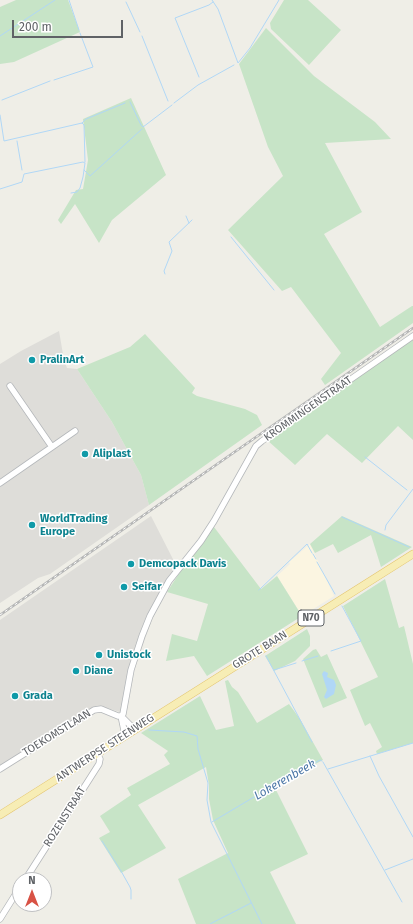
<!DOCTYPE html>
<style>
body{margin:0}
#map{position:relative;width:413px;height:924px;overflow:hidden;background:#efeee7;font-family:"Fira Sans",sans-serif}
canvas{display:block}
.north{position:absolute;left:12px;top:872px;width:40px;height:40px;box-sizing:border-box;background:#fff;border:1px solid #bfc0c2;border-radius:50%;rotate:0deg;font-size:11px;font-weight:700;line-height:16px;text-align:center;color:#5f6266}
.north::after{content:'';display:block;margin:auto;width:14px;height:18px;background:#d85245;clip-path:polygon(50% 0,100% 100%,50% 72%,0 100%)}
.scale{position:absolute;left:12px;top:20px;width:111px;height:18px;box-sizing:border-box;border:2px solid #5f6266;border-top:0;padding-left:5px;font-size:12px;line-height:14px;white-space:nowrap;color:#5f6266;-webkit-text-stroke:3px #fff;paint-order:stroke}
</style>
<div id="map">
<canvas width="413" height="924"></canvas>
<div class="north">N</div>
<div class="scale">200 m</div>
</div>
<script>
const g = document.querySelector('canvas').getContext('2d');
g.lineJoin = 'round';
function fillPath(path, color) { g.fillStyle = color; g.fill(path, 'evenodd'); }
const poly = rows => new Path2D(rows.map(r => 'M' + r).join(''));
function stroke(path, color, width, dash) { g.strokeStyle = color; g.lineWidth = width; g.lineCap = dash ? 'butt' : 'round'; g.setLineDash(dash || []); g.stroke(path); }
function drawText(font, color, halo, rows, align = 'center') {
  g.font = font + ' "Fira Sans",sans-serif'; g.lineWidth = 3; g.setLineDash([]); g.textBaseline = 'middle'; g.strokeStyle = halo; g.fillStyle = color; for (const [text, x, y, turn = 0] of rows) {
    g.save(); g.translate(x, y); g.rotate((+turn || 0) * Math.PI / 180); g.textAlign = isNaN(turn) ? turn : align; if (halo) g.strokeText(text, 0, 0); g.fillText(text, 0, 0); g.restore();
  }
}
fillPath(poly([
 [310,544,334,596,302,616,277,576,290,564,289,562]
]), '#fbf5e1');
fillPath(poly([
 [59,331,64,360,67,368,77,369,112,422,141,475,149,505,50,574,38,578,0,603,0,364,21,351],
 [151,516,178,569,153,617,133,672,126,714,107,708,96,710,0,772,0,620]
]), '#deddd9');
fillPath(poly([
 [16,0,68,0,80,32,14,62,0,64,0,7],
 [284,0,308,0,341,30,309,65,271,29,270,23],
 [266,28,314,76,375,122,391,139,325,143,362,212,324,234,380,327,412,306,413,306,413,323,325,385,321,379,341,353,291,287,282,291,228,230,283,176,268,147,239,64],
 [131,98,166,175,112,220,99,243,75,204,61,224,58,220,76,190,83,189,88,160,83,119],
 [145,334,195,388,192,393,197,396,245,409,257,415,262,425,149,505,141,475,112,422,77,369,130,347],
 [413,338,413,440,398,426,362,463,327,434,295,465,267,440],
 [342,516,412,547,381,567,371,535,338,553,333,544,315,553,310,544],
 [214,527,261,589,277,576,302,616,207,676,194,656,166,661,172,634,197,641,208,604,167,592,182,569],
 [385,579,399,628,404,626,413,664,413,743,377,754,376,751,382,747,370,723,365,726,350,690,378,677,343,606],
 [307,629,310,636,310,646,295,661,274,671,265,656],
 [316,649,321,657,327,654,347,698,323,708,303,659,313,650],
 [228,680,232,687,238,692,257,723,289,704,300,719,323,760,274,786,308,854,270,872,296,924,196,924,178,879,228,853,213,820,209,799,209,785,206,767,138,805,166,848,121,873,99,838,110,832,100,816,131,795,127,788,170,764,164,755,168,751,141,733,200,696,216,730,234,726,225,681]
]), '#c7e4c7');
fillPath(poly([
 [324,671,328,673,327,677,334,680,336,685,334,694,326,699,324,697,327,690,322,674]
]), '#b0d7f6');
stroke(poly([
 [69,0,79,30],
 [212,0,218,9,238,63,250,48,279,0],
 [126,2,140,32],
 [0,36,55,0],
 [142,36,168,101],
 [199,77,175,18,209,5,213,2],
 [54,80,93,67,80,33],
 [2,100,50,81],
 [130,102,141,125,143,127,172,105],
 [174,103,198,85,234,65],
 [0,115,4,141,82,123,84,125,85,162],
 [82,123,86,119,125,103],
 [17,141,22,170],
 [0,189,22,182,24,174,83,162,85,163,84,170,90,176,142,129],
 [71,193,77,192,80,188,83,177,84,170],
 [186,216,189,223],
 [231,237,274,290],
 [165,274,164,271,172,251,169,242,192,220],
 [365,457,407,490],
 [342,517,409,547],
 [385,530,386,525,413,489],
 [313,554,316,559],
 [317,562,335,594],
 [259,590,307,544,312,553],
 [331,651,361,641,342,606],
 [266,656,312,742],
 [302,661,318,656],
 [274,670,296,663],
 [149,730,184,732,197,736,198,749,208,783,207,800,211,822,262,924],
 [370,756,379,776,413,837],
 [323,762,402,902],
 [328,769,413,743],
 [212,822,254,797,320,760,322,761],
 [102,841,121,871,130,887,131,890,131,899],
 [385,870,413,859],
 [210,924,251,903]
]), '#b0d7f6', 1);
const minor = poly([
 [10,386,52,447],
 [0,483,75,431],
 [121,716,123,714,131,670,142,636,150,616,169,581,201,541,214,521,256,446,262,441,413,336],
 [121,716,125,735],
 [0,769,94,710,101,709,118,716,121,716,134,729],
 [25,880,99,764,100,759,97,753],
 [0,919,20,887]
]);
const major = poly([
 [0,815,413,554]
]);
stroke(minor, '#b4b7ba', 7);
stroke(major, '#e3c36c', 8);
stroke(minor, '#fff', 5.5);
stroke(major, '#f7edb5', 7);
const rail = poly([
 [0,615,413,328]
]);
stroke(rail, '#b5b6b6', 2.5);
stroke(rail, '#fff', 1, [3]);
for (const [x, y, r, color] of [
 [32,360,4,"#0f9aa8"],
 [85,454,4,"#0f9aa8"],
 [32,525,4,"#0f9aa8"],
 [131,564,4,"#0f9aa8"],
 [124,587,4,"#0f9aa8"],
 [99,655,4,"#0f9aa8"],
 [76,671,4,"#0f9aa8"],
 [15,696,4,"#0f9aa8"]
]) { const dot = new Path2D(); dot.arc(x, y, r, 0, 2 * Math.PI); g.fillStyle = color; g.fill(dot); stroke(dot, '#fff', 1.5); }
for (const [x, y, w] of [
 [311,618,26]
]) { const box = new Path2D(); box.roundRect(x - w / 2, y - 8, w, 16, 3); g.fillStyle = '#fff'; g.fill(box); stroke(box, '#5f6266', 1); }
drawText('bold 10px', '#5f6266', null, [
 ["N70",311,618]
]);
drawText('bold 11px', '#0d838f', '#fff', [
 ["PralinArt",40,360],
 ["Aliplast",93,454],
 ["WorldTrading",40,519],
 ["Europe",40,532],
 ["Demcopack Davis",139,564],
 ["Seifar",132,587],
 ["Unistock",107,655],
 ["Diane",84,671],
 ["Grada",23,696]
], 'left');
drawText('11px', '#5f6266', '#fff', [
 ["KROMMINGENSTRAAT",308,409,-35],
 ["GROTE BAAN",260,650,-32],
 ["TOEKOMSTLAAN",57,733,-32],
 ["ANTWERPSE STEENWEG",105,748,-33],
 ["ROZENSTRAAT",65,817,-58]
]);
drawText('italic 12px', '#4d78a7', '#fff', [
 ["Lokerenbeek",285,780,-30]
]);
</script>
